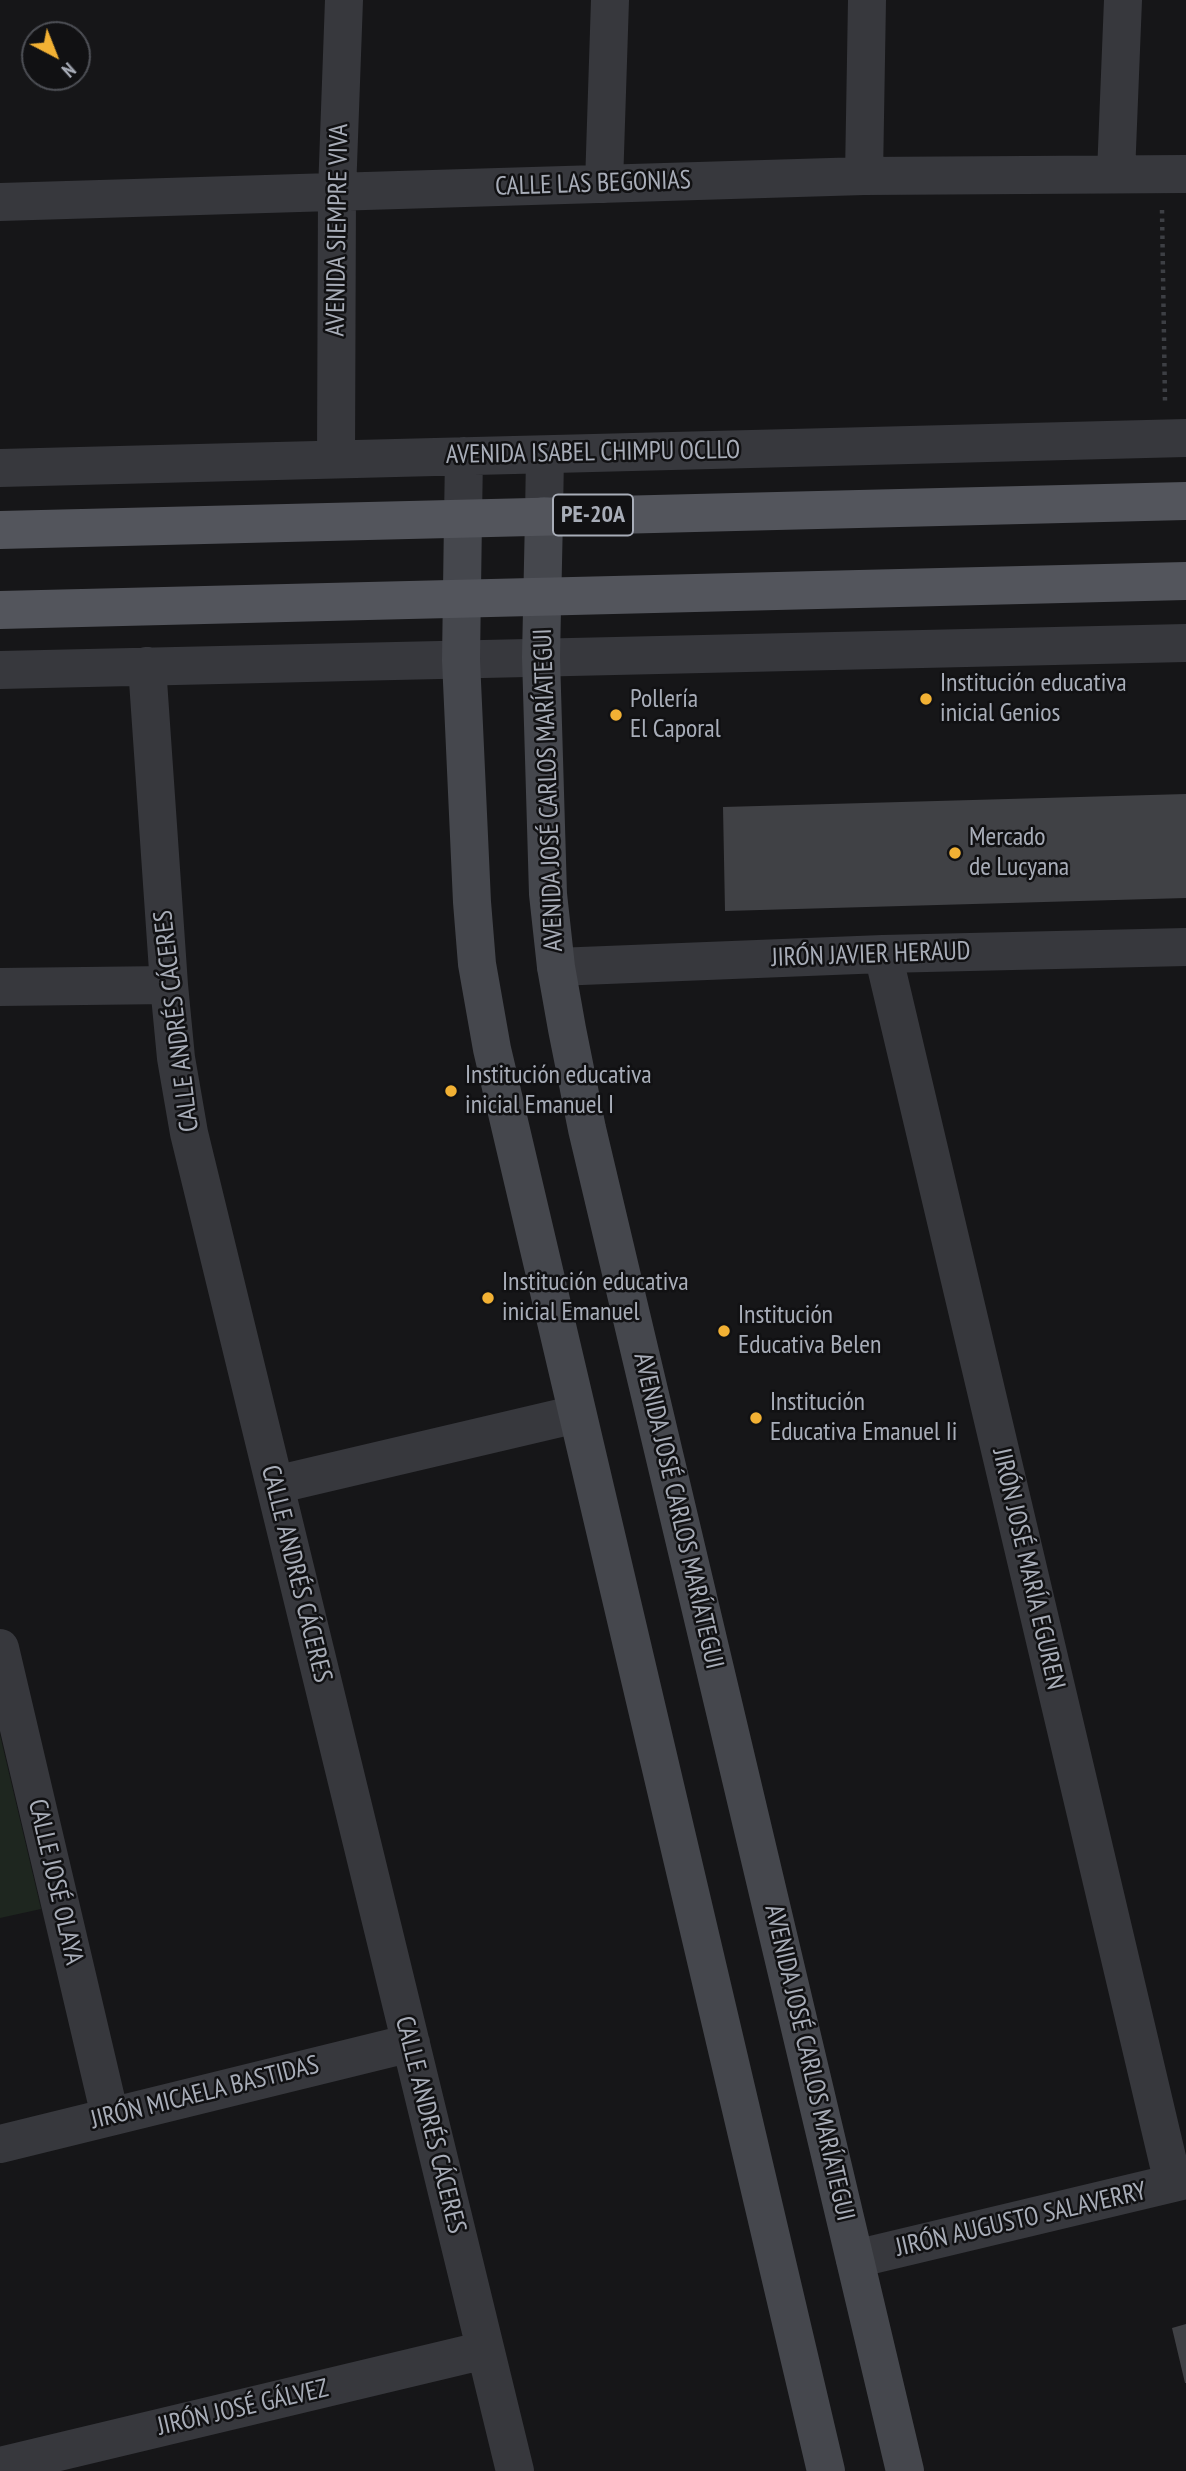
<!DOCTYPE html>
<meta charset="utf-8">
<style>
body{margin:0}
#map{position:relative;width:1186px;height:2471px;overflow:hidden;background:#161618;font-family:"PT Sans Narrow",sans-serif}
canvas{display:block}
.north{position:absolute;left:21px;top:21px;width:70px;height:70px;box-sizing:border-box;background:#111113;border:2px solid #4d4f55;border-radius:50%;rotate:138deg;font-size:19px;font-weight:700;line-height:28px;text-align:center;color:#a8adb8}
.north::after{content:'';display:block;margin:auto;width:24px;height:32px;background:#f2b134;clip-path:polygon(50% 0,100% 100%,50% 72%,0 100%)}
</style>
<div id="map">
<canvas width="1186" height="2471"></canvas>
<div class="north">N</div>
</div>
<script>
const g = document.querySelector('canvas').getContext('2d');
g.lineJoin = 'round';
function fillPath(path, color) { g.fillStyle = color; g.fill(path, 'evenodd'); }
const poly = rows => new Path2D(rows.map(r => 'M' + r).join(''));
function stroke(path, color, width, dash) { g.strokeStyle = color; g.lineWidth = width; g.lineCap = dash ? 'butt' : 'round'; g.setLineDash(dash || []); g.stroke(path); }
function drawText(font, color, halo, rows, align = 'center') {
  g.font = font + ' "PT Sans Narrow",sans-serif'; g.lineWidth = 5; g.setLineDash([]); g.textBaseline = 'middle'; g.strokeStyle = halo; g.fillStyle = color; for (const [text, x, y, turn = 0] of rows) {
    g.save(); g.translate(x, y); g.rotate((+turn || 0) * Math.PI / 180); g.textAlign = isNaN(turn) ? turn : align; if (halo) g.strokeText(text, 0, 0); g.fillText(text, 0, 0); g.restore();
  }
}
fillPath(poly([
 [0,1735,41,1909,0,1918]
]), '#1e261f');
fillPath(poly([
 [1186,794,1186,898,725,911,723,807],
 [1186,2324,1186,2383,1185,2383,1172,2328]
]), '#404145');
stroke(poly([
 [1162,210,1165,401]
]), '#3d3f44', 4.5, [3.5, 5]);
stroke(poly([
 [1116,174,1123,0],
 [864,176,867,0],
 [604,184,610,0],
 [0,202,864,176,1186,174],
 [336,459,337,192,344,0],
 [0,468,1186,438],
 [544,516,545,455],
 [463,519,464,456],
 [147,666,169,985,176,1058,189,1133,515,2471],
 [0,670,1186,643],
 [883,954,1173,2183],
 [556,967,883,954,1186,947],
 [0,987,169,985],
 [275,1485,577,1414],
 [0,1648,110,2116],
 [0,2144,411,2043],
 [855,2259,1186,2180],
 [0,2466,485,2350]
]), '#37383d', 38);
stroke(poly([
 [544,516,541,657,548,894,556,967,567,1029,587,1129,905,2471],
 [463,519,461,660,472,902,477,964,492,1049,826,2471]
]), '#45474d', 38);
stroke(poly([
 [0,530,1186,501],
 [0,610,1186,581]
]), '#53555c', 38);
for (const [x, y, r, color] of [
 [926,699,7,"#f2b134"],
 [616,715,7,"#f2b134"],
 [955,853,7,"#f2b134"],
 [451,1091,7,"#f2b134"],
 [488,1298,7,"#f2b134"],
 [724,1331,7,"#f2b134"],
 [756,1418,7,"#f2b134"]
]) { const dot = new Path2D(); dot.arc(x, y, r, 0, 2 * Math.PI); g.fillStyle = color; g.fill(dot); stroke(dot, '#111113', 2.5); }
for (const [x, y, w] of [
 [593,515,80]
]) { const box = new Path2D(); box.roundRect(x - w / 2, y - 20.5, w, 41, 5); g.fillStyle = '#111113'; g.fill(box); stroke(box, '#a8adb8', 2); }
drawText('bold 24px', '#a8adb8', null, [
 ["PE-20A",593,515]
]);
drawText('26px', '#a8adb8', '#111113', [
 ["CALLE LAS BEGONIAS",593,184,-2],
 ["AVENIDA SIEMPRE VIVA",338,230,-89],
 ["AVENIDA ISABEL CHIMPU OCLLO",593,453,-1],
 ["AVENIDA JOSÉ CARLOS MARÍATEGUI",549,790,-92],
 ["JIRÓN JAVIER HERAUD",871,955,-2],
 ["CALLE ANDRÉS CÁCERES",177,1021,-97],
 ["AVENIDA JOSÉ CARLOS MARÍATEGUI",678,1511,77],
 ["JIRÓN JOSÉ MARÍA EGUREN",1028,1569,77],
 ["CALLE ANDRÉS CÁCERES",296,1574,76],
 ["CALLE JOSÉ OLAYA",55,1882,77],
 ["AVENIDA JOSÉ CARLOS MARÍATEGUI",809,2063,77],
 ["JIRÓN MICAELA BASTIDAS",205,2093,-14],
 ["CALLE ANDRÉS CÁCERES",430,2125,76],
 ["JIRÓN AUGUSTO SALAVERRY",1021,2220,-13],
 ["JIRÓN JOSÉ GÁLVEZ",243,2408,-13]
]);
drawText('26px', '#a8adb8', '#111113', [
 ["Institución educativa",940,684],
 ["inicial Genios",940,714],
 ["Pollería",630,700],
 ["El Caporal",630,730],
 ["Mercado",969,838],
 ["de Lucyana",969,868],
 ["Institución educativa",465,1076],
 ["inicial Emanuel I",465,1106],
 ["Institución educativa",502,1283],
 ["inicial Emanuel",502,1313],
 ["Institución",738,1316],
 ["Educativa Belen",738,1346],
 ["Institución",770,1403],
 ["Educativa Emanuel Ii",770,1433]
], 'left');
</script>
